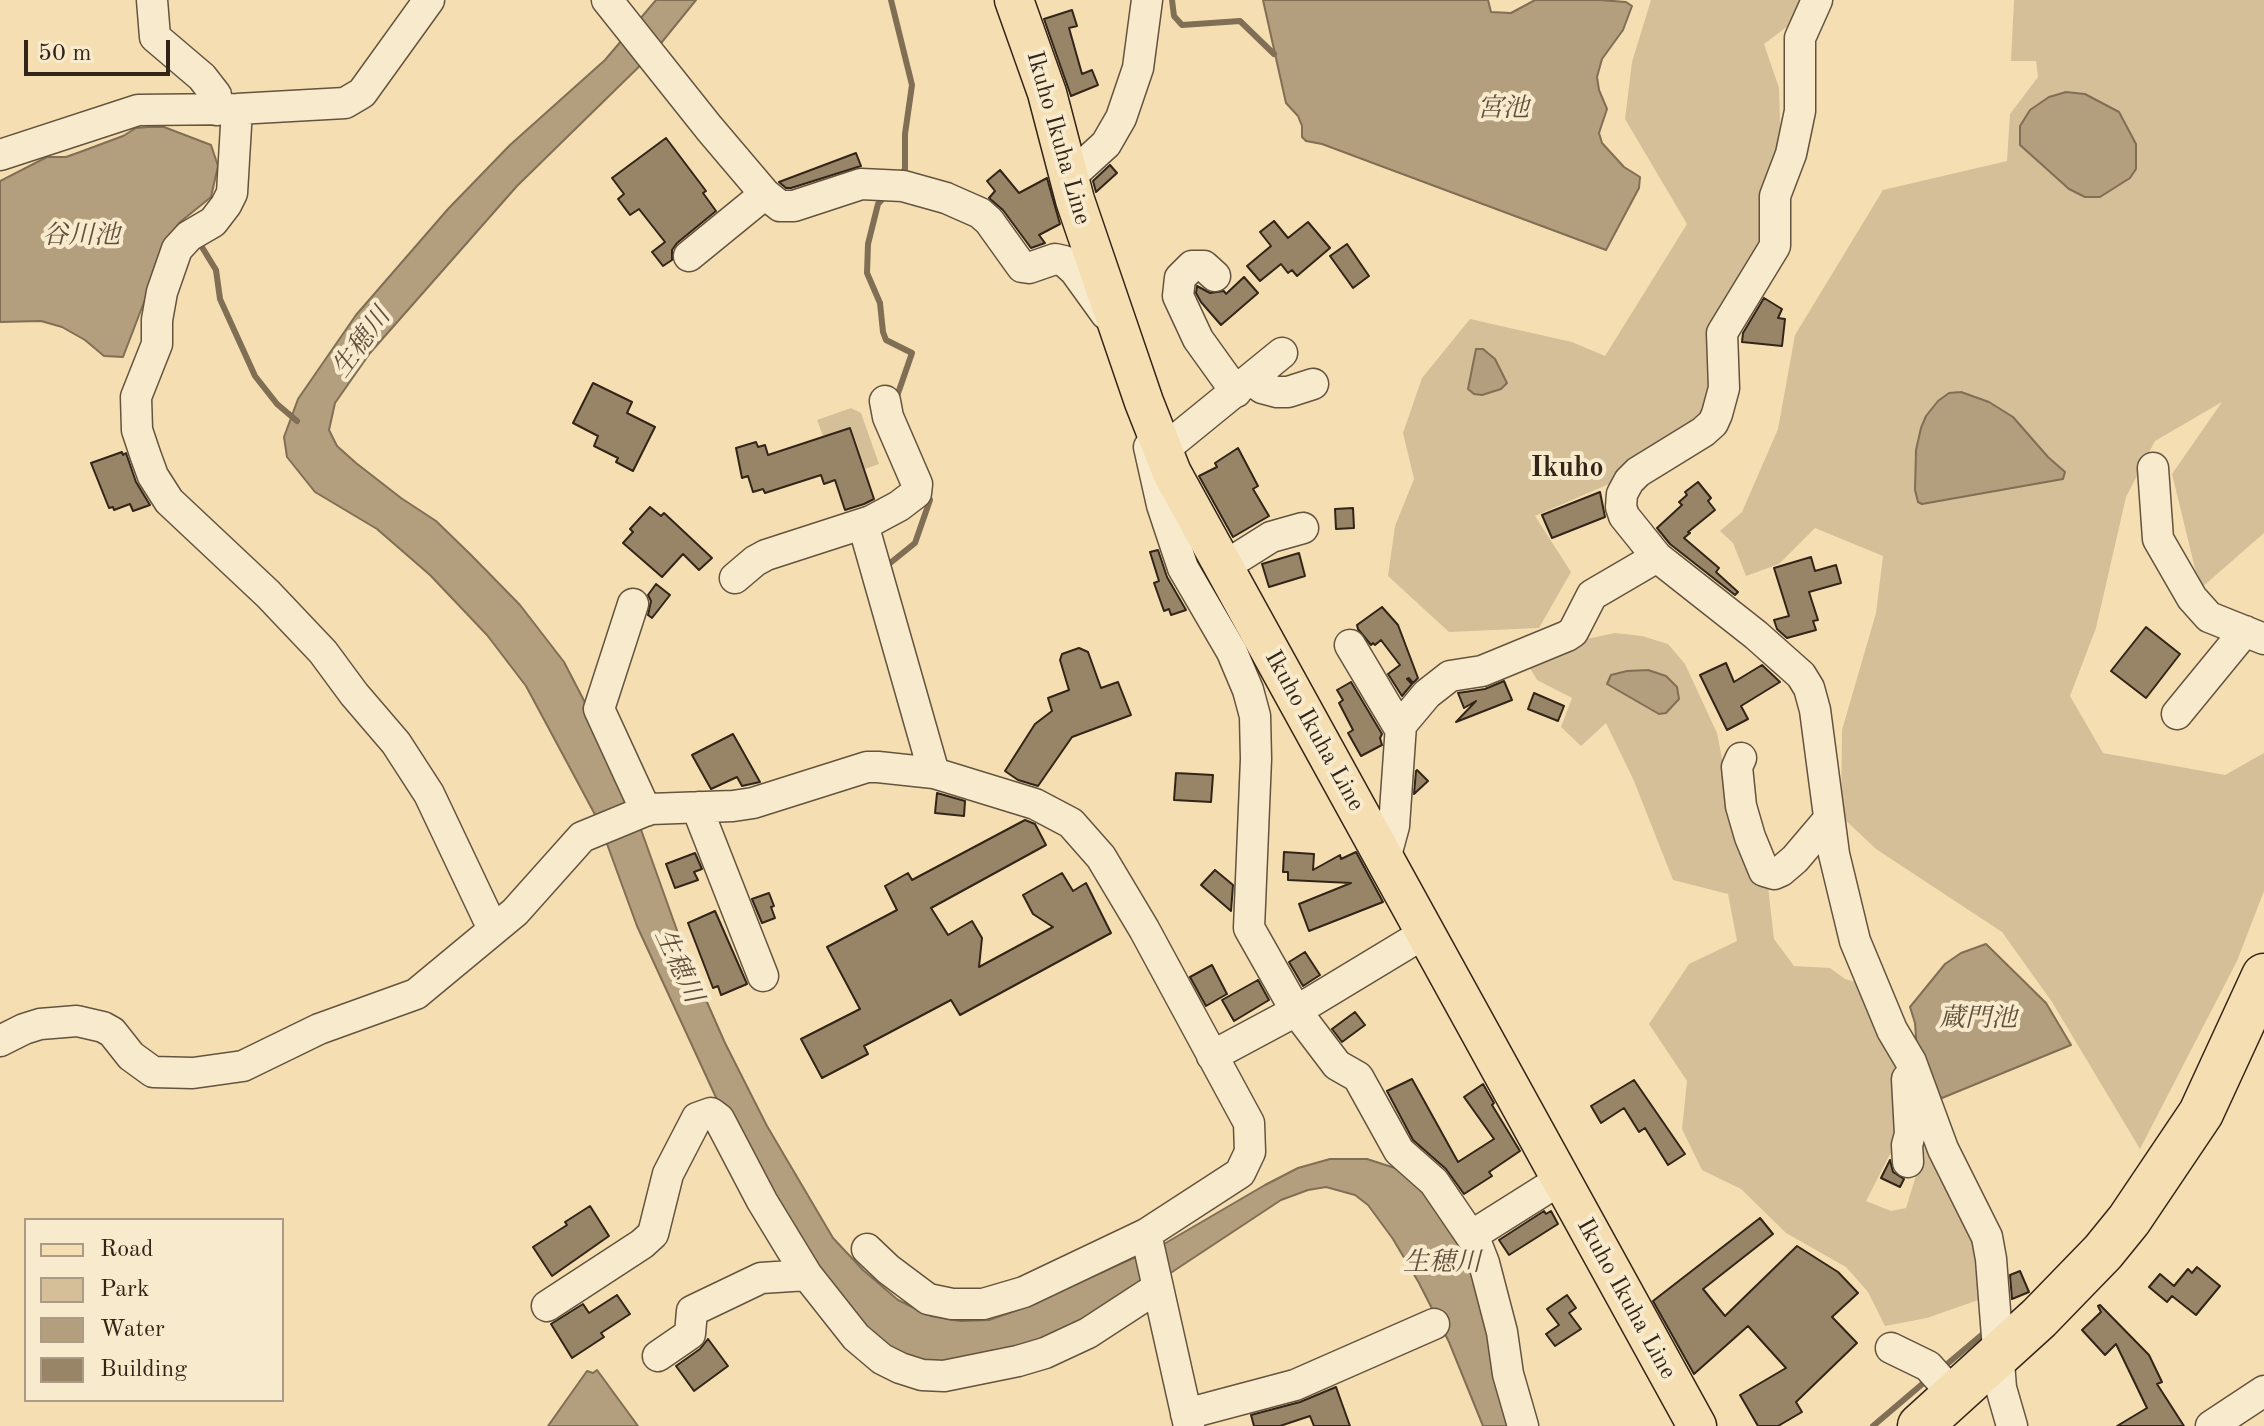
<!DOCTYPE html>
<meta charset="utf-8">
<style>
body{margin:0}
#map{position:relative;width:2264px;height:1426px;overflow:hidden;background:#f5dfb2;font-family:"Old Standard TT",serif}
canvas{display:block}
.legend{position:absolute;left:24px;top:1218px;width:260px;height:184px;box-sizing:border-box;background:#f8eacd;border:2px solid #a99b85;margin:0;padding:10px 14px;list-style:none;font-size:24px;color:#332418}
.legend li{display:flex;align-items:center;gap:16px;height:40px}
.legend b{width:40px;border:2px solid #a99b85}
.scale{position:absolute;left:24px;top:40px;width:146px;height:36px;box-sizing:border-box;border:4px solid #332418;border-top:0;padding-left:10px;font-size:24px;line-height:28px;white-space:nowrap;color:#332418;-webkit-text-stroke:6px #f8eacd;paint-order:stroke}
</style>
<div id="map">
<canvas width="2264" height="1426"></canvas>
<ul class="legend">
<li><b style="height:10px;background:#f5dfb2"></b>Road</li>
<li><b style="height:22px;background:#d4bf98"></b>Park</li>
<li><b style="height:22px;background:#b39f7e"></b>Water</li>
<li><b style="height:22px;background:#988568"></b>Building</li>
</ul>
<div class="scale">50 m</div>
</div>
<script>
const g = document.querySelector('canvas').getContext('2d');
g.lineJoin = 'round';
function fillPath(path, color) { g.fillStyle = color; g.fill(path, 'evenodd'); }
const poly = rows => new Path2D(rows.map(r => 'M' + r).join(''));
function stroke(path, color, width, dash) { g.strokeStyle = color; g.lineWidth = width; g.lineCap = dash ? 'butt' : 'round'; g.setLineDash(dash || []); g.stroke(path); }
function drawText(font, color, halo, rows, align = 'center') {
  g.font = font + ' "Old Standard TT","Noto Serif JP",serif'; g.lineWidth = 8; g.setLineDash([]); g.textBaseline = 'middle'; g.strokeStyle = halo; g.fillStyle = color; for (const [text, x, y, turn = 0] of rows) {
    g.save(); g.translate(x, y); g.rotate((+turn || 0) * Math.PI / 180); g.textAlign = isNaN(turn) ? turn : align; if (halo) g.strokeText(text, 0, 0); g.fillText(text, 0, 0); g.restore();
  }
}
fillPath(poly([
 [1651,0,1808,0,1800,17,1764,44,1779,88,1781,153,1761,254,1710,414,1616,481,1535,516,1571,572,1539,628,1449,632,1388,576,1395,526,1414,479,1403,433,1422,378,1470,319,1572,342,1605,356,1687,224,1625,119,1632,62],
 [1479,348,1490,353,1501,389,1482,395,1476,355],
 [2014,0,2264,0,2264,533,2200,589,2172,474,2222,402,2155,441,2126,497,2096,628,2070,696,2103,753,2225,775,2264,753,2264,891,2237,961,2140,1149,2052,1002,2002,932,1876,849,1841,816,1842,730,1876,613,1883,556,1815,528,1779,564,1746,576,1733,543,1720,531,1742,512,1778,429,1795,335,1883,190,2007,161,2010,114,2038,77,2036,61,2011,61],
 [1989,402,2013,417,2048,457,2065,472,2063,479,1922,504,1919,502,1915,490,1916,450,1926,416],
 [851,408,861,413,879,464,865,469,851,427,823,436,817,420],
 [1615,633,1642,636,1668,644,1685,664,1717,733,1728,789,1768,887,1774,939,1794,966,1830,968,1845,979,1865,985,1901,1056,1899,1159,1890,1154,1866,1201,1891,1211,1906,1208,1919,1166,1919,1132,1976,1229,1981,1299,1927,1318,1885,1326,1868,1292,1846,1267,1786,1233,1741,1189,1702,1170,1682,1129,1687,1081,1649,1024,1689,964,1737,941,1728,894,1673,880,1634,781,1606,723,1581,746,1561,727,1572,698,1537,680,1526,661,1582,640],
 [1648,670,1666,676,1677,687,1659,714,1643,704,1611,675,1627,671]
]), '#d4bf98');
const water = poly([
 [656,0,696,0,653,53,517,186,370,353,335,403,329,430,337,446,356,463,401,498,436,521,471,555,520,605,564,662,606,743,634,810,684,950,725,1043,767,1126,833,1238,863,1270,898,1300,931,1316,960,1321,989,1320,1021,1309,1142,1254,1146,1286,1074,1329,957,1364,929,1363,903,1357,880,1344,821,1283,725,1117,637,926,599,822,526,686,487,635,430,575,377,529,315,492,287,457,284,437,298,399,356,315,448,209,510,145,605,60,656,0],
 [1263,0,1488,0,1491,12,1511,13,1535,0,1600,0,1626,2,1632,6,1623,30,1602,59,1597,77,1599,90,1607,109,1599,133,1602,143,1624,167,1640,177,1639,188,1606,250,1322,144,1306,141,1302,137,1302,126,1298,116,1286,103,1263,0],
 [2066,92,2085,94,2119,112,2136,144,2136,169,2130,178,2100,197,2085,197,2069,189,2020,145,2020,126,2030,110,2049,97,2066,92],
 [148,127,164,127,211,145,218,166,211,197,179,223,169,237,123,357,104,356,85,340,62,327,41,321,0,322,0,181,47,157,66,157,80,152,123,136,136,128,148,127],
 [1476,349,1483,349,1495,359,1507,383,1501,389,1482,395,1474,394,1468,389,1476,349],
 [1961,392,1989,402,2013,417,2048,457,2065,472,2063,479,1922,504,1918,502,1915,490,1916,450,1921,428,1926,416,1938,401,1949,393,1961,392],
 [1648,670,1666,676,1677,687,1679,699,1666,713,1659,714,1607,684,1611,675,1627,671,1648,670],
 [1986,944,2046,1003,2071,1045,1942,1098,1935,1092,1917,1052,1915,1023,1910,1007,1945,964,1961,953,1986,944],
 [1330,1159,1367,1159,1398,1169,1422,1188,1472,1255,1513,1426,1483,1426,1449,1342,1419,1283,1393,1239,1368,1205,1355,1195,1326,1187,1308,1190,1281,1200,1163,1278,1157,1248,1265,1185,1298,1168,1330,1159],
 [597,1370,638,1426,548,1426,587,1371,593,1373,597,1370]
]);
fillPath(water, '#b39f7e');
stroke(water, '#806e55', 2);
stroke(poly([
 [891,0,912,85,905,134,905,169,901,176],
 [1172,0,1174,16,1182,25,1240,21,1274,54],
 [885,196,878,204,868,244,867,273,880,303,883,332,886,340,912,353,895,402],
 [197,239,216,270,220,299,255,376,277,404,297,421],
 [884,568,915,543,930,500,927,493],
 [1946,1365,1984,1333,1984,1330],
 [1873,1426,1927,1380]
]), '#806e55', 6);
const building = poly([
 [1072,10,1077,26,1069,28,1082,74,1092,70,1098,85,1071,96,1044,19,1072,10],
 [666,138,706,191,703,193,716,211,677,243,672,250,672,260,663,266,652,252,665,242,639,209,630,215,618,199,624,194,612,178,666,138],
 [856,153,861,166,791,188,786,188,779,182,856,153],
 [1110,165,1117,173,1096,192,1093,181,1110,165],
 [1000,170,1019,193,1047,178,1060,224,1039,235,1045,243,1031,248,1003,210,989,198,995,191,987,181,1000,170],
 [1274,221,1288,238,1308,222,1330,248,1297,276,1292,270,1288,273,1281,264,1260,281,1247,266,1271,246,1260,232,1274,221],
 [1347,244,1369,276,1353,288,1330,256,1347,244],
 [1244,277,1258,293,1221,325,1201,302,1196,293,1197,286,1210,293,1224,291,1226,294,1244,277],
 [1764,298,1782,309,1778,318,1785,319,1782,346,1742,342,1743,333,1764,298],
 [593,383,632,402,627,413,655,427,633,471,616,462,618,458,594,446,598,436,573,423,593,383],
 [850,428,874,499,864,504,845,510,835,480,824,484,821,475,765,493,763,489,753,492,748,476,742,478,736,448,756,442,758,447,765,445,768,455,850,428],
 [1238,448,1258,486,1253,489,1269,516,1233,537,1199,476,1217,467,1215,463,1238,448],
 [122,452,123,455,126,453,136,482,150,505,133,511,130,504,114,510,113,507,109,508,91,463,122,452],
 [1698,482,1711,498,1708,501,1715,510,1688,532,1690,533,1684,538,1719,568,1716,572,1738,592,1735,595,1670,544,1657,528,1682,505,1679,502,1687,495,1685,492,1698,482],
 [1600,492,1605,517,1552,538,1542,515,1600,492],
 [650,507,661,516,664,513,712,558,699,570,683,554,662,577,623,543,633,532,630,529,650,507],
 [1353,508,1354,528,1336,529,1335,509,1353,508],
 [1158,550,1167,577,1186,610,1171,615,1169,609,1164,611,1154,583,1159,581,1150,552,1158,550],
 [1299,553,1305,576,1269,587,1262,564,1299,553],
 [1811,557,1815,571,1836,565,1841,583,1809,592,1818,620,1813,621,1816,630,1787,638,1777,629,1774,620,1789,616,1774,568,1811,557],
 [656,584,670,595,652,618,648,615,651,601,648,595,656,584],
 [1382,607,1398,625,1418,678,1413,683,1409,678,1407,679,1412,684,1402,696,1388,674,1400,665,1381,640,1375,645,1373,643,1371,645,1358,629,1357,625,1382,607],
 [2146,627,2180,654,2146,698,2111,671,2146,627],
 [1079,648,1088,652,1101,688,1118,682,1131,715,1072,737,1038,786,1018,780,1005,771,1035,724,1052,711,1048,698,1069,690,1060,660,1062,654,1079,648],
 [1726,663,1734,682,1762,665,1780,682,1741,706,1748,719,1727,730,1700,675,1726,663],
 [1504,681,1512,700,1456,722,1476,701,1464,708,1458,693,1485,689,1504,681],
 [1351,682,1382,734,1380,738,1382,745,1361,756,1348,733,1353,730,1339,703,1343,700,1337,690,1351,682],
 [1534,693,1564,706,1558,721,1528,709,1534,693],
 [733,734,760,782,742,786,737,777,711,789,692,755,733,734],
 [1417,770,1428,781,1414,794,1416,771,1417,770],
 [1176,773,1213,775,1211,802,1174,800,1176,773],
 [937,793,965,801,964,816,935,813,937,793],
 [1025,820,1035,824,1046,845,931,908,948,935,972,921,982,938,979,967,1053,927,1033,914,1023,895,1062,873,1073,891,1086,883,1111,933,960,1015,951,1000,864,1046,868,1054,822,1078,801,1039,860,1009,827,947,897,910,885,886,908,873,912,880,1025,820],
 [1284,852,1314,854,1313,870,1340,855,1341,859,1356,852,1383,902,1309,931,1299,904,1351,883,1288,880,1288,872,1283,872,1284,852],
 [695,853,702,869,694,872,698,880,675,888,666,864,695,853],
 [1215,870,1233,885,1231,911,1201,885,1215,870],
 [769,893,774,906,771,907,775,918,762,923,752,899,769,893],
 [715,911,747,984,721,995,718,986,713,988,688,923,715,911],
 [1305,952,1320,975,1303,986,1289,962,1305,952],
 [1212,965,1227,994,1206,1006,1190,977,1212,965],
 [1258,980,1269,1000,1234,1021,1222,1000,1258,980],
 [1355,1012,1365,1025,1342,1042,1332,1029,1355,1012],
 [1412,1079,1458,1162,1494,1139,1464,1097,1483,1084,1494,1103,1492,1105,1520,1151,1489,1172,1492,1176,1464,1194,1446,1169,1413,1140,1387,1091,1412,1079],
 [1634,1080,1685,1154,1668,1165,1645,1128,1639,1132,1624,1108,1601,1123,1591,1106,1634,1080],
 [1890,1160,1893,1172,1904,1179,1900,1187,1881,1178,1890,1160],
 [590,1206,609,1236,552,1276,533,1247,567,1225,565,1222,590,1206],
 [1544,1211,1546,1214,1551,1211,1558,1224,1509,1255,1499,1240,1544,1211],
 [1760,1218,1773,1234,1703,1289,1725,1316,1797,1246,1838,1272,1858,1293,1832,1317,1857,1343,1796,1402,1802,1412,1778,1426,1758,1426,1740,1395,1786,1368,1748,1326,1694,1374,1653,1301,1760,1218],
 [2197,1267,2220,1286,2196,1315,2172,1296,2167,1302,2149,1287,2160,1274,2174,1286,2188,1269,2192,1273,2197,1267],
 [2020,1271,2029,1292,2012,1299,2010,1275,2020,1271],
 [617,1295,630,1314,601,1333,604,1337,572,1358,551,1324,583,1304,589,1313,617,1295],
 [1567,1295,1576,1308,1569,1313,1581,1329,1555,1346,1546,1334,1559,1325,1547,1309,1567,1295],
 [2100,1305,2149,1355,2162,1382,2157,1384,2184,1426,2117,1426,2147,1408,2116,1344,2105,1355,2082,1330,2101,1312,2098,1306,2100,1305],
 [708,1339,728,1366,694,1391,676,1366,700,1349,708,1339],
 [1336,1387,1350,1426,1314,1426,1310,1416,1280,1426,1254,1426,1251,1415,1300,1402,1336,1387]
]);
fillPath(building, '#988568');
stroke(building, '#332418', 2);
const minor = poly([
 [152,0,155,37,202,77,216,95,217,110],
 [607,0,709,128,765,194,780,206,794,206,861,184,903,186,946,198,980,213,989,221,1022,267,1029,268,1055,259,1064,261,1075,271,1106,314],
 [1817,0,1800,38,1800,111,1791,154,1775,196,1775,246,1722,333,1724,388,1717,414,1713,423,1703,432,1638,472,1629,481,1622,494,1621,507,1624,516,1657,557,1756,635,1801,675,1809,688,1815,710,1834,854,1855,941,1892,1030,1911,1062,1943,1149,1987,1237,1991,1259,2001,1388,2012,1426],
 [237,109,232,193,226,205,213,222,189,236,177,249,162,292,157,320,157,344,136,397,137,430,145,454,153,476,169,501,268,594,323,652,354,694,396,743,429,794,493,929],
 [0,155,138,110,237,109,345,103,362,93,429,0],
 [1070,177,1106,144,1121,118,1138,68,1147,0],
 [689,256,765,194],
 [1215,276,1204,266,1192,266,1180,278,1178,296,1198,339,1236,392],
 [1251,379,1262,388,1277,392,1288,392,1313,384],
 [1149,447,1162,505,1183,568,1232,652,1248,690,1255,716,1256,759,1249,928,1296,1011,1337,1065,1358,1077,1399,1151,1434,1182,1477,1245,1484,1263,1502,1332,1508,1374,1523,1426],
 [1163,450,1282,353],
 [2153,468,2158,539,2192,598,2209,617,2264,639],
 [863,524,934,773],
 [1225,566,1271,537,1303,528],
 [735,578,755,561,766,555,871,521,899,506,916,493,917,484,888,417,885,401],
 [633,604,599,709,646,811],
 [1350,645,1400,729],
 [2177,714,2245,631],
 [1741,758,1737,767,1741,806,1750,837,1764,871,1774,874,1781,871,1795,859,1829,819],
 [699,807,701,818,763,976],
 [1385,859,1394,826,1401,725,1427,694,1450,676,1482,671,1567,636,1573,632,1592,595,1657,557],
 [0,1041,24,1029,40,1024,77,1021,103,1027,112,1032,131,1056,153,1072,193,1073,243,1066,319,1029,416,994,515,912,582,837,650,809,733,806,753,803,867,767,878,767,934,773,1035,804,1071,823,1101,857,1144,929,1249,1123,1250,1152,1240,1173,1146,1234,1189,1426],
 [1212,1056,1296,1011,1425,933],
 [1908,1162,1907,1145,1910,1134,1907,1079,1914,1077],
 [1471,1236,1560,1180],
 [867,1249,888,1269,928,1299,952,1304,983,1304,1024,1292,1146,1234],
 [547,1306,642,1244,653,1234,668,1174,697,1118,711,1113,719,1119,762,1201,807,1275,856,1337,882,1359,900,1368,922,1375,944,1376,1018,1361,1045,1353,1088,1333,1157,1288],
 [1891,1348,1928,1366,1954,1395],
 [658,1356,690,1334,692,1311,761,1278,807,1275],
 [1186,1414,1295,1385,1434,1324],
 [2211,1426,2264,1391]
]);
const major = poly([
 [1014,0,1047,93,1075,200,1090,244,1144,402,1172,473,1697,1426]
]);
const highway = poly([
 [1920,1426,2039,1318,2103,1252,2129,1220,2201,1113,2264,976]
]);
stroke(minor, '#64533e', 33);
stroke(major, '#332418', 41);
stroke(highway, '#332418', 47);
stroke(minor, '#f8eacd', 30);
stroke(major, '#f5dfb2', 38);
stroke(highway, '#f5dfb2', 44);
drawText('24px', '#332418', '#f8eacd', [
 ["Ikuho Ikuha Line",1058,138,74],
 ["Ikuho Ikuha Line",1314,731,61],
 ["Ikuho Ikuha Line",1626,1299,61]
]);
drawText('italic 26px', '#604f3c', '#f8eacd', [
 ["宮池",1503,109],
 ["谷川池",81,236],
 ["生穂川",362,343,-54],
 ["生穂川",678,966,65],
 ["蔵門池",1978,1019],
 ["生穂川",1442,1263]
]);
drawText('bold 28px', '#332418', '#f8eacd', [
 ["Ikuho",1567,469]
]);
</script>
